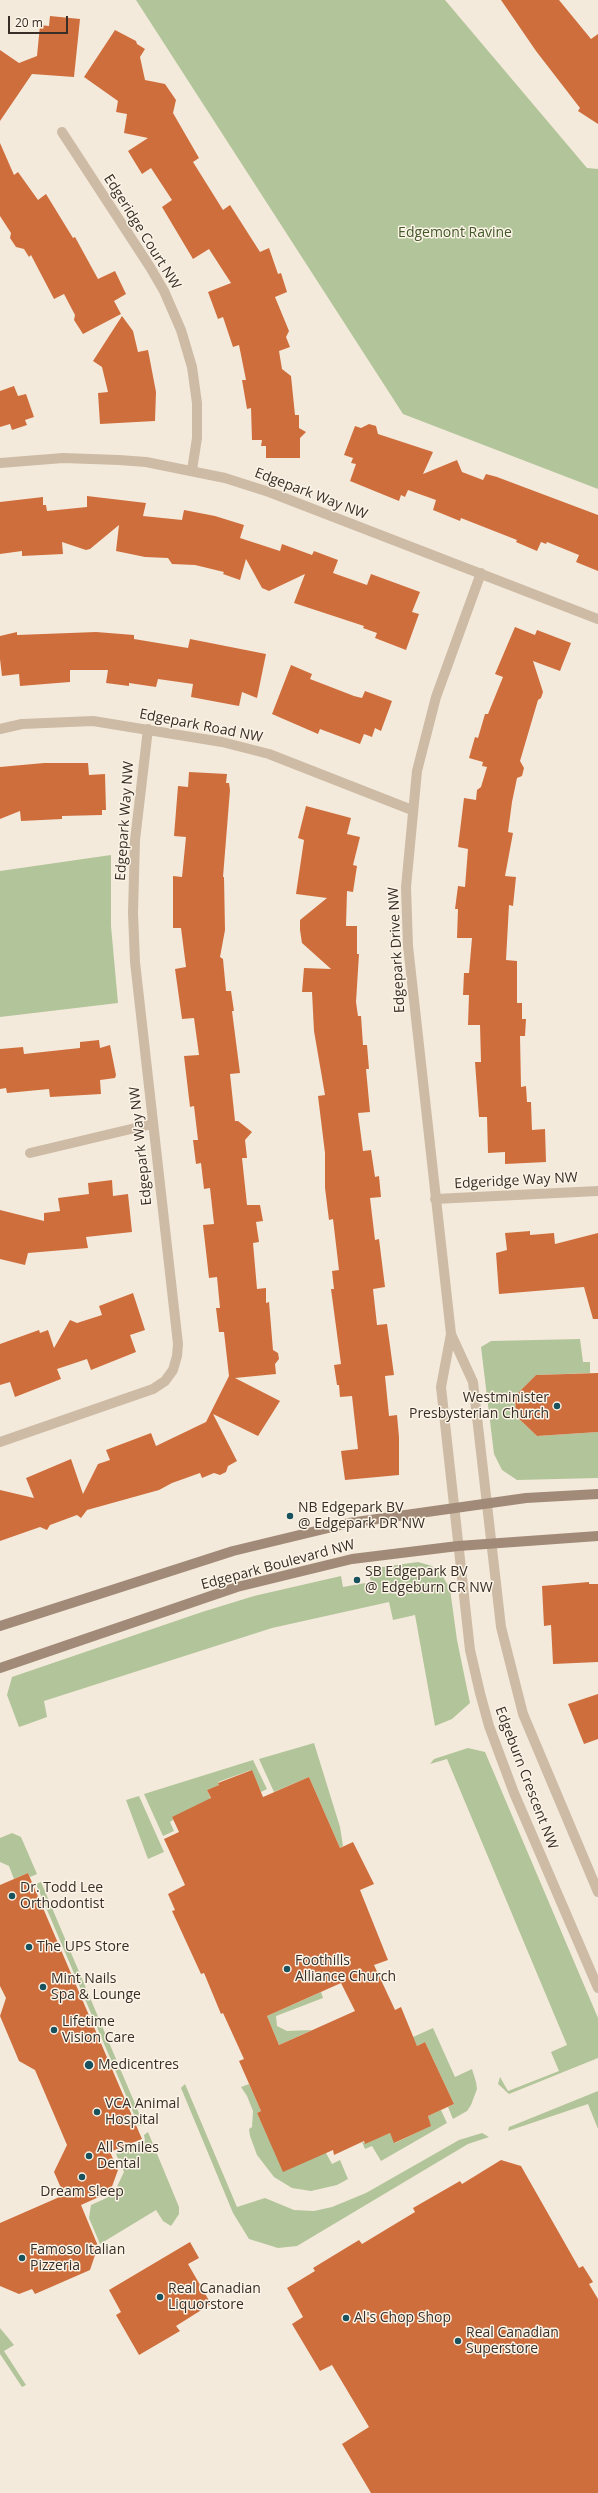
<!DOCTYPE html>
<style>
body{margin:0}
#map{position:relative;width:598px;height:2493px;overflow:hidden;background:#f4eadb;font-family:"Open Sans",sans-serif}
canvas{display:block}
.scale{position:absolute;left:8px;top:16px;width:60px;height:18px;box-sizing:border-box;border:2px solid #382e27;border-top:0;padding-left:5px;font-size:12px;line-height:14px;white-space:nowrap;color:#382e27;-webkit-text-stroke:3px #fbf4e7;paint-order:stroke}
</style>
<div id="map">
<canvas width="598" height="2493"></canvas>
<div class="scale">20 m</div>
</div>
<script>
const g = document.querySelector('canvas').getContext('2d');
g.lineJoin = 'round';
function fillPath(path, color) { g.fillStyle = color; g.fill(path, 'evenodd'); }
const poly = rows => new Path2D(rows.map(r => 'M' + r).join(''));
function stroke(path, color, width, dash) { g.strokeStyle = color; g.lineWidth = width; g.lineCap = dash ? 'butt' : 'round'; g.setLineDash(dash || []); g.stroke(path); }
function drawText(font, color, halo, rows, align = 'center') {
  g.font = font + ' "Open Sans",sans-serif'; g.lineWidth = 3; g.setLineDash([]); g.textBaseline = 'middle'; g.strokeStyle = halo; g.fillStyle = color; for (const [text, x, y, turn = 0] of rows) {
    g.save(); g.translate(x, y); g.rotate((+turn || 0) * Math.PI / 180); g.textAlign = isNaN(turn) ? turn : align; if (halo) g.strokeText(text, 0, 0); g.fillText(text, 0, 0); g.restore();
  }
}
fillPath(poly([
 [136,0,445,0,587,168,598,169,598,489,403,414],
 [111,855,111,926,118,1003,0,1017,0,871],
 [580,1339,583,1362,590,1362,590,1373,536,1375,515,1396,516,1416,537,1436,598,1432,598,1478,517,1480,502,1470,494,1454,481,1347,491,1341],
 [418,1562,432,1566,442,1575,450,1589,457,1640,470,1703,452,1719,435,1726,415,1615,393,1620,389,1602,272,1628,44,1701,47,1717,25,1725,19,1727,7,1695,12,1677,202,1612,254,1596,341,1576,343,1587,371,1582,368,1569],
 [314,1743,340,1827,343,1846,340,1848,309,1777,274,1792,259,1759],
 [468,1748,485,1752,598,2018,598,2058,509,2094,498,2084,500,2077,508,2091,559,2071,551,2052,567,2045,447,1759,430,1764,434,1759],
 [253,1760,267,1789,261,1792,251,1770,218,1782,219,1785,207,1790,218,1815,172,1817,173,1820,170,1822,174,1831,163,1836,144,1794],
 [139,1796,164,1852,148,1859,126,1800],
 [12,1833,21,1837,37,1874,30,1877,28,1873,14,1879,9,1866,0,1862,0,1838],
 [41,1882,144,2125,139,2126,36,1884],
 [321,1992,323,1998,276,2016,277,2026,287,2031,312,2030,279,2045,267,2016],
 [433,2028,455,2077,472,2069,476,2082,477,2089,471,2105,467,2111,453,2119,448,2107,454,2104,425,2042,417,2046,413,2037],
 [185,2084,237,2207,265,2198,294,2210,314,2211,332,2207,366,2193,459,2140,482,2133,489,2137,468,2144,297,2246,278,2248,249,2239,233,2213,181,2088],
 [249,2084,261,2111,257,2113,268,2137,326,2153,332,2164,340,2160,348,2179,337,2185,311,2191,292,2188,274,2177,257,2155,250,2136,249,2129,252,2127,253,2111,247,2096,241,2087],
 [598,2091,598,2129,588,2104,508,2131,509,2127],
 [441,2110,447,2123,381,2161,372,2146,365,2149,362,2142,365,2143,390,2133,395,2143,430,2126,428,2116],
 [148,2132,179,2207,179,2214,171,2226,163,2221,156,2210,100,2244,89,2218,91,2205,113,2195,124,2172,116,2154,145,2140,144,2135],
 [0,2328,14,2345,4,2351,26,2385,22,2387,0,2354]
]), '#b2c499');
fillPath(poly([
 [501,0,559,0,591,39,598,34,598,124,578,111,580,108,536,51],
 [50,16,80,19,74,77,32,74,0,121,0,50,19,63,37,56,40,25,49,26],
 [115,30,136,41,137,44,145,49,140,57,145,80,165,84,176,100,173,113,199,158,193,162,223,210,230,205,260,252,269,248,278,274,281,273,287,292,275,297,289,331,286,337,290,347,279,351,282,369,291,376,295,415,299,415,299,428,306,432,300,438,300,458,266,458,266,446,261,446,262,440,252,440,251,408,247,409,242,380,246,380,239,345,233,347,223,317,218,319,208,292,231,283,209,249,193,259,162,207,172,200,151,168,142,174,128,151,148,138,124,133,127,114,116,112,118,101,84,77],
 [0,143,14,175,18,172,38,200,46,194,73,238,75,237,98,279,115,271,126,294,114,301,121,314,83,334,74,320,75,315,64,294,54,299,31,255,29,257,24,249,16,247,10,238,11,233,0,216],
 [122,316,133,331,138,352,148,350,156,392,155,421,100,424,98,393,108,392,102,367,93,361],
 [14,386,18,396,26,394,34,417,25,420,27,425,12,430,10,424,0,427,0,391],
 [369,424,376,426,378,434,433,452,423,474,457,460,462,472,483,480,486,474,497,477,598,515,598,571,576,562,579,555,547,542,546,544,541,542,537,551,516,542,517,540,461,518,460,521,433,510,436,500,408,490,405,497,401,495,399,501,350,481,356,464,351,463,353,458,344,455,355,426,361,428],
 [87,496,146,503,143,516,182,520,184,510,215,516,244,525,240,538,280,551,282,544,312,555,314,551,338,560,333,573,367,585,371,574,420,592,412,612,419,614,406,650,375,638,377,633,363,628,364,626,294,603,305,574,269,591,262,588,246,559,240,580,223,574,224,572,195,565,172,564,168,558,145,557,116,551,119,525,90,549,86,550,62,542,63,554,22,556,22,551,0,554,0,502,43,497,43,505,46,505,47,511,87,507],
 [515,627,535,635,537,630,571,643,560,671,533,661,543,692,541,698,538,700,520,761,524,768,522,776,517,778,512,802,508,832,513,833,505,876,516,877,513,906,509,905,506,960,517,961,517,1003,522,1003,522,1019,526,1019,525,1036,520,1036,521,1087,526,1086,527,1102,531,1102,532,1130,545,1129,546,1162,505,1164,505,1152,488,1153,487,1117,479,1117,475,1062,481,1062,480,1025,468,1025,469,995,463,995,464,973,469,973,472,938,457,938,458,909,455,909,458,886,465,887,468,849,458,847,464,798,476,800,477,790,481,787,487,767,482,766,483,762,469,758,475,737,478,738,485,714,488,714,503,677,495,674],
 [17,632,17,635,96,632,134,635,134,639,188,648,190,639,266,654,257,698,242,692,239,706,191,697,193,684,158,679,156,687,129,683,129,686,106,683,108,670,70,670,70,682,20,686,19,674,2,676,0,659,0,636],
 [291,665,312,674,310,679,354,696,362,698,365,691,392,701,381,731,375,728,372,737,364,734,360,744,320,729,318,734,272,714],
 [44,763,88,763,89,775,105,774,106,810,102,810,102,815,62,816,62,819,21,821,20,811,0,819,0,767],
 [189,772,227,774,226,783,229,783,230,790,223,877,224,877,225,930,220,957,223,959,226,991,231,991,234,1011,232,1011,240,1073,230,1074,235,1121,238,1121,252,1132,245,1140,247,1158,242,1158,247,1205,260,1205,263,1221,256,1222,259,1242,253,1243,257,1289,266,1288,266,1303,269,1302,273,1350,278,1353,279,1359,275,1364,276,1374,235,1378,280,1401,258,1436,213,1414,237,1461,228,1466,226,1472,220,1475,214,1473,202,1478,200,1473,172,1483,159,1490,87,1510,81,1518,77,1515,50,1525,47,1530,40,1527,0,1541,0,1490,34,1498,26,1478,71,1459,83,1494,98,1464,110,1460,106,1450,151,1433,156,1446,206,1422,229,1376,224,1332,219,1332,216,1308,220,1308,217,1277,209,1278,203,1225,214,1224,210,1188,204,1189,201,1163,196,1164,193,1140,198,1140,194,1106,190,1107,184,1056,199,1055,194,1018,182,1019,175,969,186,967,181,928,173,928,173,876,182,877,186,837,174,836,178,786,188,787],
 [306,806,351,818,347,834,360,837,353,865,357,866,353,892,347,891,346,926,357,926,357,954,359,954,356,1002,358,1016,361,1016,363,1045,367,1045,369,1069,366,1069,370,1112,358,1113,363,1151,371,1150,375,1177,379,1176,381,1197,370,1198,375,1240,379,1239,385,1287,373,1289,377,1325,387,1324,394,1375,385,1376,389,1416,397,1415,399,1437,399,1475,345,1480,341,1451,358,1449,352,1396,340,1397,339,1385,337,1385,334,1365,341,1364,331,1289,334,1289,332,1271,339,1270,333,1219,329,1220,325,1188,325,1153,318,1096,325,1095,314,1031,312,992,302,992,304,968,331,969,302,943,300,930,300,920,327,898,296,894,304,840,298,838],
 [99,1040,100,1048,110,1045,116,1075,115,1078,100,1080,101,1094,50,1097,49,1089,7,1093,6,1088,0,1089,0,1049,23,1047,24,1054,80,1048,80,1042],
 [112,1180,113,1196,128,1194,132,1232,86,1237,88,1248,28,1253,25,1265,0,1259,0,1210,44,1221,44,1213,60,1211,58,1198,89,1194,88,1183],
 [530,1231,530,1235,554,1233,555,1244,598,1233,598,1319,593,1319,584,1287,499,1294,496,1253,507,1250,505,1233],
 [133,1293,145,1330,130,1335,136,1352,91,1370,87,1359,57,1369,61,1379,15,1397,10,1382,0,1385,0,1344,39,1330,40,1333,48,1330,54,1348,70,1320,77,1323,102,1315,99,1306],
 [598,1373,598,1432,537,1436,516,1416,515,1396,536,1375],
 [589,1582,589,1584,598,1584,598,1662,553,1664,551,1625,544,1626,542,1586],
 [598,1694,598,1739,584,1744,568,1704],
 [252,1770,263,1797,309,1777,340,1848,353,1842,374,1884,360,1890,388,1960,374,1965,395,2010,401,2007,417,2046,425,2042,454,2104,428,2116,431,2126,394,2143,390,2133,365,2144,364,2141,334,2155,333,2150,283,2172,257,2113,261,2111,239,2061,244,2059,223,2013,221,2014,204,1973,201,1974,172,1911,175,1910,168,1894,185,1885,164,1839,179,1832,172,1817,211,1798,207,1790,219,1785,218,1783],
 [341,1983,355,2011,279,2045,267,2016],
 [28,1873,142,2139,110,2152,118,2170,110,2192,81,2205,98,2246,90,2270,35,2294,32,2289,19,2294,0,2286,0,2223,64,2195,54,2172,67,2145,35,2070,19,2061,0,2016,6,1998,0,1986,0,1885],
 [501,2160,521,2166,579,2268,583,2266,593,2282,589,2284,598,2299,598,2493,371,2493,342,2444,369,2427,332,2365,320,2371,292,2324,303,2317,287,2288,315,2271,313,2268,359,2240,362,2244,415,2212,413,2208,460,2181,462,2184],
 [190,2242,199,2258,188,2264,211,2304,176,2326,180,2331,139,2355,116,2315,121,2312,109,2290]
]), '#cf6e3d');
stroke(poly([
 [62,132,150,267,164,291,181,330,192,367,197,403,197,438,192,470],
 [0,463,63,458,119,460,146,462,225,478,269,492,598,619],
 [481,573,436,697,417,771,406,887,408,946,451,1334,473,1382,501,1627,523,1714,598,1892],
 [0,729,22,724,93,721,222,742,269,754,412,810],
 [30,1153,152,1124],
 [435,1199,598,1191],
 [451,1334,441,1387,470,1650,480,1693,489,1726,514,1793,598,1988],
 [0,1442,153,1389,165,1381,173,1370,177,1356,178,1344,135,962,133,913,135,840,148,729]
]), '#cdbba5', 10);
stroke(poly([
 [0,1626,233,1551,349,1523,526,1498,598,1494],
 [0,1668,237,1587,352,1559,458,1546,598,1536]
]), '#a18a77', 10);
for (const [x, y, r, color] of [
 [557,1406,4,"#19525d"],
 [290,1516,4,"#19525d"],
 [357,1580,4,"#19525d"],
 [12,1896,4,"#19525d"],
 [29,1947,4,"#19525d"],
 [287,1969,4,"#19525d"],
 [43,1987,4,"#19525d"],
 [54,2030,4,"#19525d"],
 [89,2065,5,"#19525d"],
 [97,2112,4,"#19525d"],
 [89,2156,4,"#19525d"],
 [82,2177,4,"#19525d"],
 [22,2258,4,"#19525d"],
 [160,2297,4,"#19525d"],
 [346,2318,4,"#19525d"],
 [458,2341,4,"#19525d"]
]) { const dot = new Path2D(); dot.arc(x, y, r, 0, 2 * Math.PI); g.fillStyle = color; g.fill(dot); stroke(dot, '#fbf4e7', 1.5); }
drawText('14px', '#382e27', '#fbf4e7', [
 ["Edgeridge Court NW",142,232,58],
 ["Edgepark Way NW",311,494,21],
 ["Edgepark Road NW",201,726,11],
 ["Edgepark Way NW",125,821,-86],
 ["Edgepark Drive NW",397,950,-93],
 ["Edgepark Way NW",141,1146,-96],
 ["Edgeridge Way NW",516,1181,-3],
 ["Edgepark Boulevard NW",278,1565,-15],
 ["Edgeburn Crescent NW",526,1778,69]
]);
drawText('14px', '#435929', '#fbf4e7', [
 ["Edgemont Ravine",455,233]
]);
drawText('14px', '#382e27', '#fbf4e7', [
 ["Westminister",549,1398,"right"],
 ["Presbysterian Church",549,1414,"right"],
 ["NB Edgepark BV",298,1508],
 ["@ Edgepark DR NW",298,1524],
 ["SB Edgepark BV",365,1572],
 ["@ Edgeburn CR NW",365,1588],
 ["Dr. Todd Lee",20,1888],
 ["Orthodontist",20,1904],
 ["The UPS Store",37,1947],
 ["Foothills",295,1961],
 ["Alliance Church",295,1977],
 ["Mint Nails",51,1979],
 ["Spa & Lounge",51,1995],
 ["Lifetime",62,2022],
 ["Vision Care",62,2038],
 ["Medicentres",98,2065],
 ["VCA Animal",105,2104],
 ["Hospital",105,2120],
 ["All Smiles",97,2148],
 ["Dental",97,2164],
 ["Dream Sleep",82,2192,"center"],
 ["Famoso Italian",30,2250],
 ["Pizzeria",30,2266],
 ["Real Canadian",168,2289],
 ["Liquorstore",168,2305],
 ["Al's Chop Shop",354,2318],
 ["Real Canadian",466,2333],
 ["Superstore",466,2349]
], 'left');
</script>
